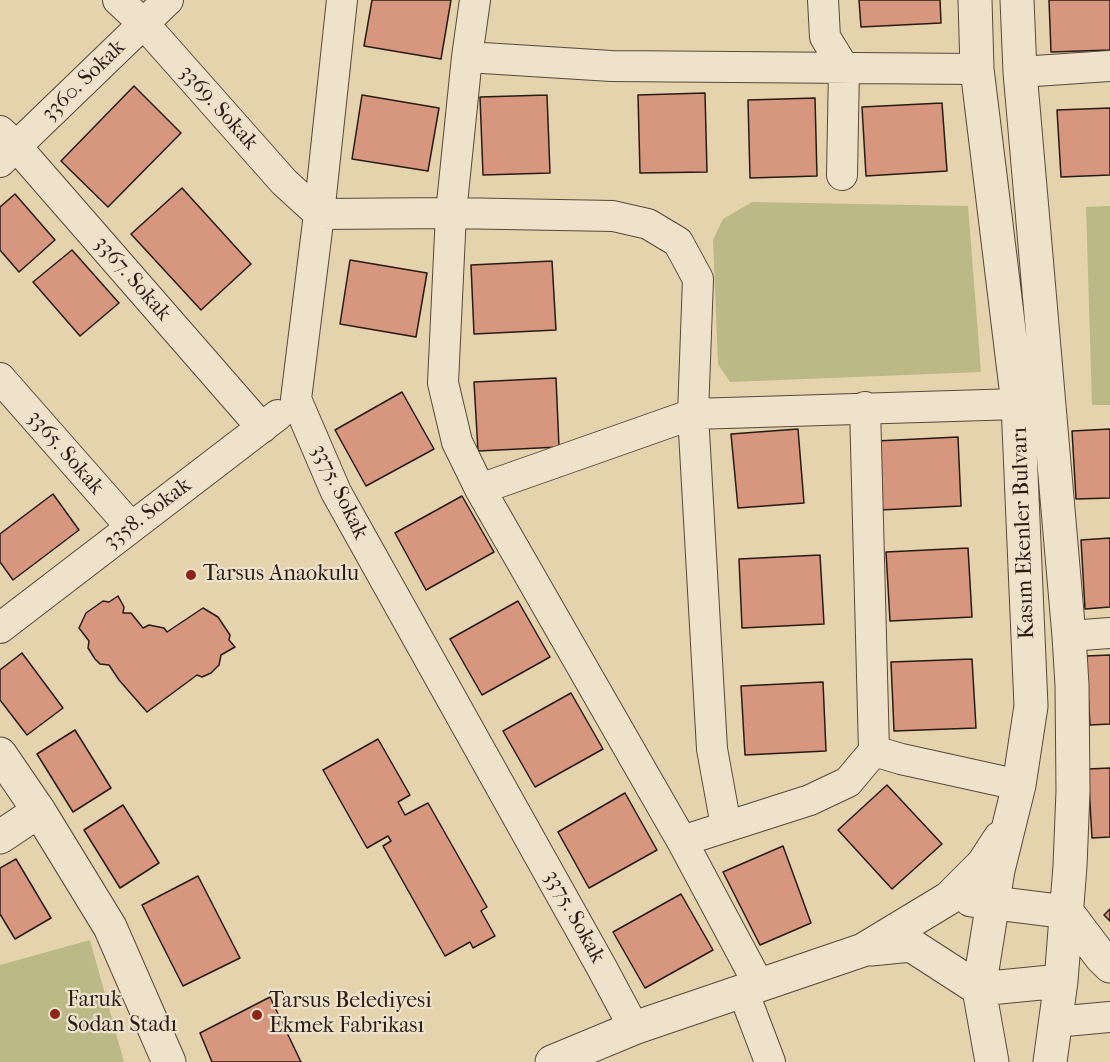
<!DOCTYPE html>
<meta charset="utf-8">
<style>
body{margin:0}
canvas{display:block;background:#e5d3ae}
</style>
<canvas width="1110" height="1062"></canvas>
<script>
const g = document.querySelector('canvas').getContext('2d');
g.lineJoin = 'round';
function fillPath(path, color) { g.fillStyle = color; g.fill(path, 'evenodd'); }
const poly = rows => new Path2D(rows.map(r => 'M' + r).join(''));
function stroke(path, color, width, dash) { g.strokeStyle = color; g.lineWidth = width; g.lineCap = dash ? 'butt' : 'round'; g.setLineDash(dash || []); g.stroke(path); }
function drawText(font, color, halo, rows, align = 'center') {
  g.font = font + ' "IM FELL French Canon",serif'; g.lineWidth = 4.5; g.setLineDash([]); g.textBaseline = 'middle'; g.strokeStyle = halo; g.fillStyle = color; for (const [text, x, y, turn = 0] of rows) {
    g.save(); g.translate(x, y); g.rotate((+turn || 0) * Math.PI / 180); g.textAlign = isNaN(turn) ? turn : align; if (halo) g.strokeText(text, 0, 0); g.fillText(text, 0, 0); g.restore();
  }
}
fillPath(poly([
 [752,202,968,206,981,372,730,382,718,364,713,240,723,219],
 [1110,206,1110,405,1092,405,1086,207],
 [90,940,124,1062,0,1062,0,965]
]), '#bbba86');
const building = poly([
 [372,0,451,0,441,59,364,46,372,0],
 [859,0,940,0,941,23,861,27,859,0],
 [1049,0,1110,0,1110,50,1051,52,1049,0],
 [134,86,181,133,108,207,61,161,134,86],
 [705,93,707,172,640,173,638,95,705,93],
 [362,95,439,108,428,171,352,159,362,95],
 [547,95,550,173,483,175,480,97,547,95],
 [815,98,817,176,750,178,748,100,815,98],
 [942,103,947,171,866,176,862,107,942,103],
 [1110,108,1110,175,1061,177,1057,110,1110,108],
 [182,188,251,264,201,310,131,234,182,188],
 [15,194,55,240,19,272,0,250,0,207,15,194],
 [72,250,119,303,80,336,33,282,72,250],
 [350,260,427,273,416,337,340,324,350,260],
 [552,261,556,330,474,334,471,265,552,261],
 [556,378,559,447,478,451,474,382,556,378],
 [402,392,434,449,366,486,335,430,402,392],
 [798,429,804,503,738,508,731,434,798,429],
 [1110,429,1110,498,1076,499,1072,431,1110,429],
 [958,437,961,506,880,510,876,441,958,437],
 [53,494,79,530,13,580,0,562,0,534,53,494],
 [462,496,494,552,426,590,395,533,462,496],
 [1110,538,1110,607,1085,609,1081,540,1110,538],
 [968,548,972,617,890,621,886,552,968,548],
 [820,555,824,624,742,628,739,559,820,555],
 [118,596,124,607,123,613,131,613,143,628,149,625,164,628,167,632,203,608,218,617,230,635,229,640,235,647,221,655,219,665,211,673,202,677,197,675,147,712,119,680,109,665,100,664,95,659,88,648,89,641,79,628,86,613,103,601,109,602,118,596],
 [518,601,550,657,482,695,450,639,518,601],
 [22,653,63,708,27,735,0,700,0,670,22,653],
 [1110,655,1110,724,1090,725,1086,656,1110,655],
 [972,659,976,728,894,731,891,662,972,659],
 [823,682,826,751,745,755,741,686,823,682],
 [571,693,603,749,535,787,503,731,571,693],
 [75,730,111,788,73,812,37,754,75,730],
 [378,739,410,795,398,802,405,815,428,803,487,907,481,911,495,936,473,948,470,942,445,956,383,846,391,841,388,836,367,848,323,770,378,739],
 [1110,768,1110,837,1092,838,1088,769,1110,768],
 [887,785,942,844,892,889,838,830,887,785],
 [625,793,657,850,589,888,558,832,625,793],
 [123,805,159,863,120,888,84,830,123,805],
 [783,846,811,923,760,945,723,872,783,846],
 [16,859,51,918,15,939,0,914,0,868,16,859],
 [198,876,240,958,183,986,142,905,198,876],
 [681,894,713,950,645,988,613,932,681,894],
 [1110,909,1110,921,1104,915,1110,909],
 [270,997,301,1062,212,1062,200,1033,270,997]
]);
fillPath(building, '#d7967e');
stroke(building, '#281b14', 1.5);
const minor = poly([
 [118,0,144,24,284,182,319,214,451,213,613,216,648,224,678,242,698,279,693,414,712,749,726,826],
 [342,0,319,214,296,399,336,492,602,968,634,1028],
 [475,0,467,57,451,213,443,383,457,442,480,489,682,841,759,985],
 [823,0,825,37,844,68,842,175],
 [467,57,611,66,977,69],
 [1020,72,1110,66],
 [0,131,16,146,262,428],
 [0,162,168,0],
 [0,378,131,527],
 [480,489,693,414,1018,404],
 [0,628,278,415],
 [1069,636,1110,633],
 [874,751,901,759,1019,785],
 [682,841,810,800,848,782,874,751,865,407],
 [743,991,770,1062],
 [1055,1022,1110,1017]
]);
const tertiary = poly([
 [975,0,977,69,1018,404,1031,706,1019,785,998,870,979,989,992,1062],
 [1017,0,1020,72,1069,636,1072,685,1073,791,1070,866,1061,981,1050,1062],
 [0,754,39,811,110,927,169,1062],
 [0,837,39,811],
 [971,900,1067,912,1101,957,1110,966],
 [871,949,911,945,979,989,1061,981],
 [552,1062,634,1028,863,950,949,898,983,864,1000,838]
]);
stroke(minor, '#57493a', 32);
stroke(tertiary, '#57493a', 35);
stroke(minor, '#eee2ca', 30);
stroke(tertiary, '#eee2ca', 33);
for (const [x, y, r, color] of [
 [191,575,6,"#8f2418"],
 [55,1014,6,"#8f2418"],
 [257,1015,6,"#8f2418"]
]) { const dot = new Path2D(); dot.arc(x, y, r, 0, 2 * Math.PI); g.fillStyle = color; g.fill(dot); stroke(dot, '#eee2ca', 2); }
drawText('22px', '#281b14', '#eee2ca', [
 ["3360. Sokak",84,81,-44],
 ["3369. Sokak",218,108,48],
 ["3367. Sokak",132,279,49],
 ["3365. Sokak",65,453,49],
 ["3375. Sokak",339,492,64],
 ["3358. Sokak",148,514,-37],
 ["Kasım Ekenler Bulvarı",1024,533,-92],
 ["3375. Sokak",574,917,61]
]);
drawText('22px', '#281b14', '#eee2ca', [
 ["Tarsus Anaokulu",203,575],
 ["Faruk",67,1001],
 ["Sodan Stadı",67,1026],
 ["Tarsus Belediyesi",269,1002],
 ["Ekmek Fabrikası",269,1027]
], 'left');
</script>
